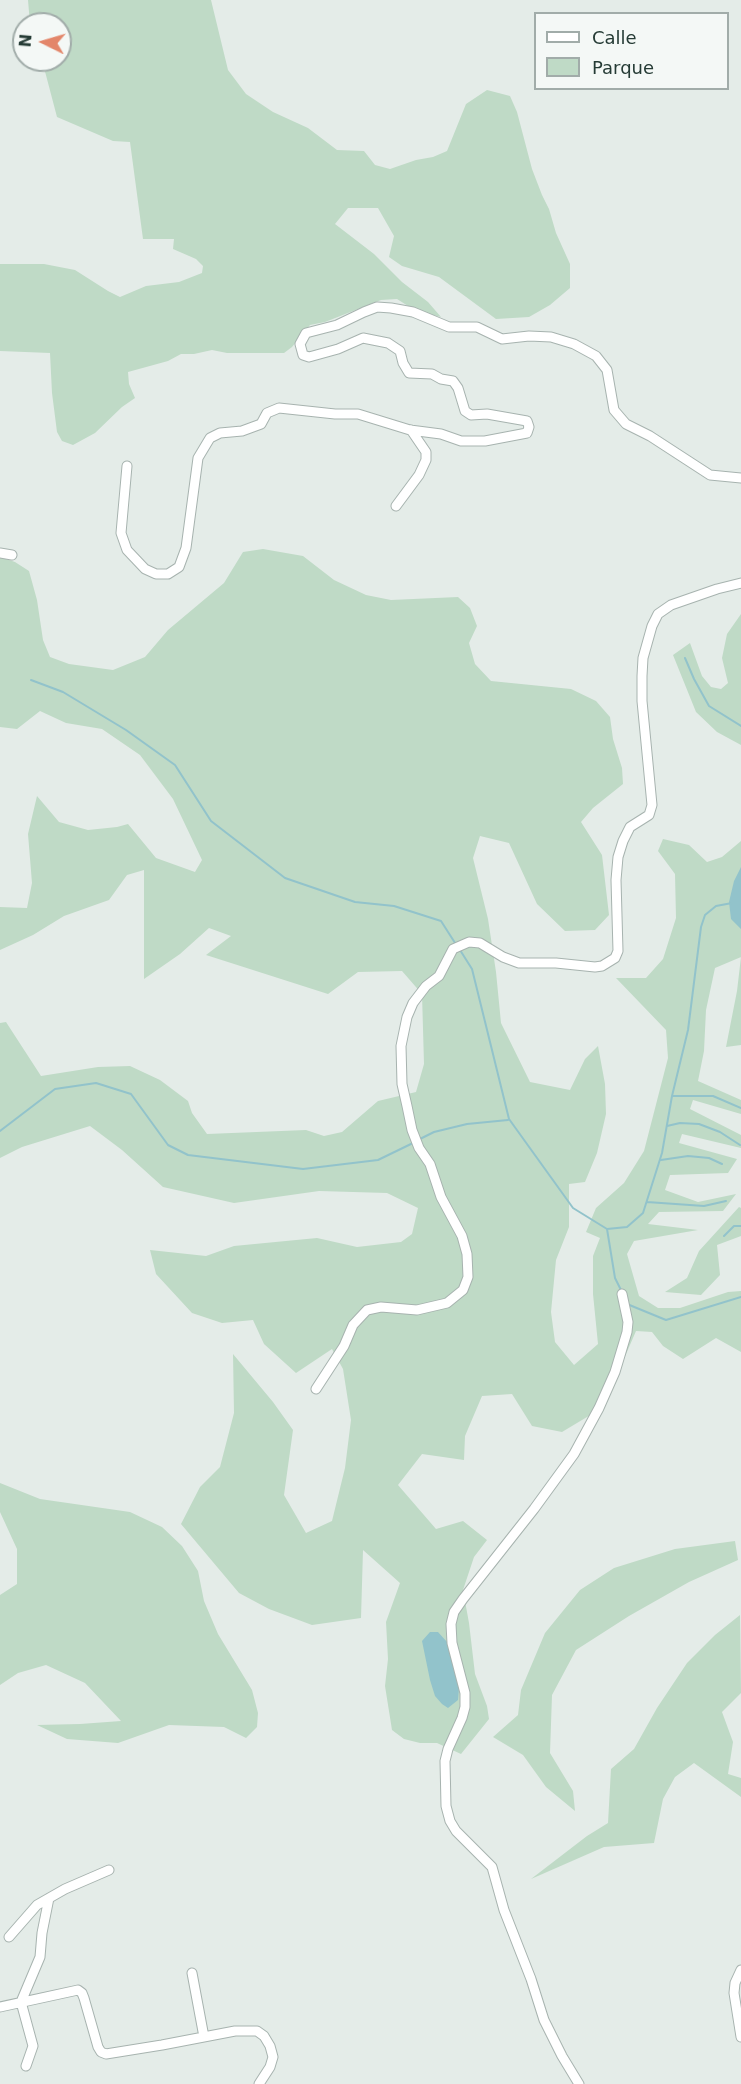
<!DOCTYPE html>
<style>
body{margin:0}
#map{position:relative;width:741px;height:2084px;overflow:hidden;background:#e4ece8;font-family:"DejaVu Sans",sans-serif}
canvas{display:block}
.legend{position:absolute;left:534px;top:12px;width:195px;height:78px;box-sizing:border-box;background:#f4f8f6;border:2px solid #a1aca9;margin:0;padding:8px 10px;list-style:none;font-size:18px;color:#253b35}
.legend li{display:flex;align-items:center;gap:12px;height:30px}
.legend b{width:30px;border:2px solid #a1aca9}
.north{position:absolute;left:12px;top:12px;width:60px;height:60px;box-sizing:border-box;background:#f4f8f6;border:2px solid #a1aca9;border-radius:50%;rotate:275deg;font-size:16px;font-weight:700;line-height:24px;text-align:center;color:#253b35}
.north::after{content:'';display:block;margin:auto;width:21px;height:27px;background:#e3866a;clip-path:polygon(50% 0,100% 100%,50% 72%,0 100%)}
</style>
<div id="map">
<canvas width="741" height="2084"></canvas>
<ul class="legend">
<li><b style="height:8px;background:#fff"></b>Calle</li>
<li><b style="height:16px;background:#bfdac6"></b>Parque</li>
</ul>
<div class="north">N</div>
</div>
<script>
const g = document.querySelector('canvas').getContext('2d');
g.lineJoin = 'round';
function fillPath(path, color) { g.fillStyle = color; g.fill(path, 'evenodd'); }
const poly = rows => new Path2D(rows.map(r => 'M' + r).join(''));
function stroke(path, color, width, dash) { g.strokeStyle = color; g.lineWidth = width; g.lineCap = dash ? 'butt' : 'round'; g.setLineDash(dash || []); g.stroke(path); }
fillPath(poly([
 [28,0,211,0,228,70,246,94,273,112,308,128,337,150,364,151,375,165,390,169,416,160,433,157,447,151,466,104,487,90,510,96,517,112,532,169,542,195,549,209,556,233,570,264,570,288,550,305,529,317,496,319,439,277,402,266,389,257,394,236,378,208,348,208,335,224,374,254,402,282,428,302,441,317,416,311,397,299,381,300,325,322,310,325,292,347,284,353,227,353,212,350,194,354,181,354,168,361,128,372,129,384,135,398,122,407,95,433,73,445,62,441,57,432,52,393,50,353,0,351,0,264,44,264,75,270,108,291,120,297,146,286,179,282,202,273,203,266,196,259,173,249,174,239,143,239,130,142,113,141,57,117,42,60,60,60,60,24,30,24],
 [263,549,303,556,334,580,366,595,391,600,458,597,470,608,477,626,469,643,475,664,491,681,571,689,596,701,610,717,613,739,622,768,623,784,593,808,581,822,602,855,609,915,595,930,565,931,537,904,509,843,480,836,473,858,488,919,496,972,501,1023,530,1082,570,1090,585,1059,598,1046,605,1084,606,1114,597,1153,585,1182,569,1184,569,1227,556,1260,551,1312,555,1342,574,1365,598,1344,593,1294,593,1256,600,1238,586,1232,596,1208,624,1183,644,1151,668,1058,666,1030,616,978,646,978,663,959,676,918,675,874,658,851,663,839,689,845,707,862,722,857,741,841,741,1045,726,1047,737,991,741,957,715,968,706,1010,704,1051,698,1081,741,1100,741,1114,693,1100,690,1109,741,1135,741,1148,682,1134,679,1143,737,1159,728,1173,670,1175,665,1190,698,1202,736,1194,723,1211,659,1212,648,1224,698,1230,634,1241,627,1254,639,1296,658,1308,680,1308,728,1292,741,1291,741,1352,716,1338,683,1359,663,1346,652,1332,636,1331,620,1368,597,1411,562,1432,532,1426,512,1394,482,1396,465,1436,464,1460,422,1454,398,1485,436,1529,463,1521,487,1540,474,1557,463,1590,469,1623,475,1674,487,1706,489,1719,461,1754,437,1743,420,1743,404,1739,392,1730,385,1686,388,1659,386,1622,400,1583,363,1550,361,1618,312,1625,269,1609,239,1593,181,1524,200,1487,220,1467,234,1413,233,1354,273,1402,293,1430,284,1495,306,1533,332,1521,345,1468,351,1420,343,1369,332,1349,296,1373,264,1344,253,1320,222,1323,192,1313,156,1274,150,1250,206,1256,234,1246,317,1238,357,1247,401,1242,412,1234,418,1208,387,1193,319,1191,234,1203,163,1187,122,1150,90,1126,22,1147,0,1158,0,1023,6,1022,41,1076,98,1067,130,1066,160,1080,188,1101,192,1113,207,1134,306,1130,324,1136,342,1132,378,1101,416,1092,424,1064,422,994,402,971,358,972,328,994,206,955,231,936,209,928,180,954,144,979,144,870,127,875,109,900,64,916,33,935,0,950,0,907,27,908,32,883,28,834,37,796,59,822,88,830,117,827,128,824,156,858,195,872,202,860,173,799,140,755,102,729,66,723,40,711,17,729,0,727,0,557,15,562,29,571,37,600,43,640,50,657,69,664,113,670,145,657,168,630,224,583,243,552],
 [741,614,741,745,717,732,696,712,673,655,690,643,702,676,711,687,721,689,728,683,722,658,727,634],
 [739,1207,741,1208,741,1236,717,1245,720,1275,701,1295,665,1292,687,1278,699,1251],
 [0,1483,40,1499,130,1512,162,1527,182,1546,198,1571,204,1601,218,1634,252,1690,258,1713,257,1727,246,1738,224,1727,169,1725,118,1743,67,1739,37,1725,80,1724,121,1721,85,1683,46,1665,18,1673,0,1685,0,1595,17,1584,17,1549,0,1512],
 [735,1541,738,1560,689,1582,629,1616,576,1650,552,1695,550,1753,573,1791,575,1811,546,1787,523,1755,493,1737,518,1715,521,1690,545,1633,580,1590,614,1568,675,1549],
 [740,1615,741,1693,722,1712,733,1742,728,1774,741,1778,741,1797,694,1763,675,1777,663,1799,654,1843,604,1847,531,1879,587,1836,608,1823,611,1769,634,1749,657,1708,687,1663,715,1635]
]), '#bfdac6');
fillPath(poly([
 [741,867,741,929,731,919,729,902,734,881],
 [430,1632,438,1632,447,1642,459,1688,458,1700,448,1708,442,1704,435,1696,430,1680,422,1641]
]), '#92c3cb');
stroke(poly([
 [685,658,694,679,709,706,741,726],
 [31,680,63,692,126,730,175,765,211,821,285,878,355,902,394,906,441,921,457,946],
 [460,950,472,969,509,1119,573,1208,607,1229],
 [672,1096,713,1096,741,1108],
 [667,1126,680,1123,699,1124,720,1132,740,1145],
 [0,1131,55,1089,96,1083,131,1094,168,1145,188,1155,303,1169,378,1160,413,1143],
 [418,1140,434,1132,467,1124,508,1120],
 [661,1160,688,1156,709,1158,722,1164],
 [647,1202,704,1206,726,1201],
 [724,1236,734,1226,741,1226],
 [621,1290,615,1278,607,1229,627,1227,643,1213,662,1153,672,1096,688,1030,701,927,705,915,716,906,732,903],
 [627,1304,666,1320,741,1297]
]), '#92c3cb', 2);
const street = poly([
 [127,466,121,533,127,550,145,569,156,574,168,574,179,567,186,548,198,458,210,438,220,433,242,431,261,424,267,413,279,408,335,414,358,414,410,430,441,434,461,441,485,441,527,433,529,427,527,421,487,414,471,415,465,411,458,388,453,381,441,379,432,374,409,373,403,363,400,351,388,343,363,338,338,349,309,357,303,355,300,344,306,333,337,325,364,312,377,307,391,308,413,312,449,327,477,327,502,339,529,336,551,337,574,344,596,356,607,370,614,410,626,424,650,436,710,475,741,478],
 [396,506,419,475,426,460,426,452,411,430],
 [0,553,12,555],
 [316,1389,344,1346,353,1325,367,1310,381,1307,417,1310,447,1303,463,1290,468,1277,467,1254,462,1236,441,1197,430,1164,419,1148,412,1130,407,1106,402,1084,401,1046,407,1017,413,1003,426,986,439,976,453,949,469,942,480,943,503,957,519,963,556,963,595,967,602,966,615,958,618,951,616,880,618,857,623,841,630,827,649,815,652,805,642,701,642,676,643,658,652,626,658,614,671,605,717,589,741,583],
 [9,1937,37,1905,65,1889,109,1870],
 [741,1970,735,1983,734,1993,741,2037],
 [192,1973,204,2037],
 [0,2007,78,1990,82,1993,84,1998,98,2047,101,2052,106,2054,162,2045,235,2031,257,2031,264,2036,270,2046,273,2057,270,2067,259,2084],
 [26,2066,33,2046,21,2002,40,1957,42,1933,49,1898],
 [579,2084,562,2056,544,2020,531,1979,504,1910,492,1867,456,1831,450,1821,446,1806,445,1761,448,1749,462,1718,465,1707,465,1693,452,1643,451,1624,454,1612,463,1599,534,1509,574,1454,599,1408,615,1372,627,1332,628,1322,622,1294]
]);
stroke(street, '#a7b3af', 11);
stroke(street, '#fff', 9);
</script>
